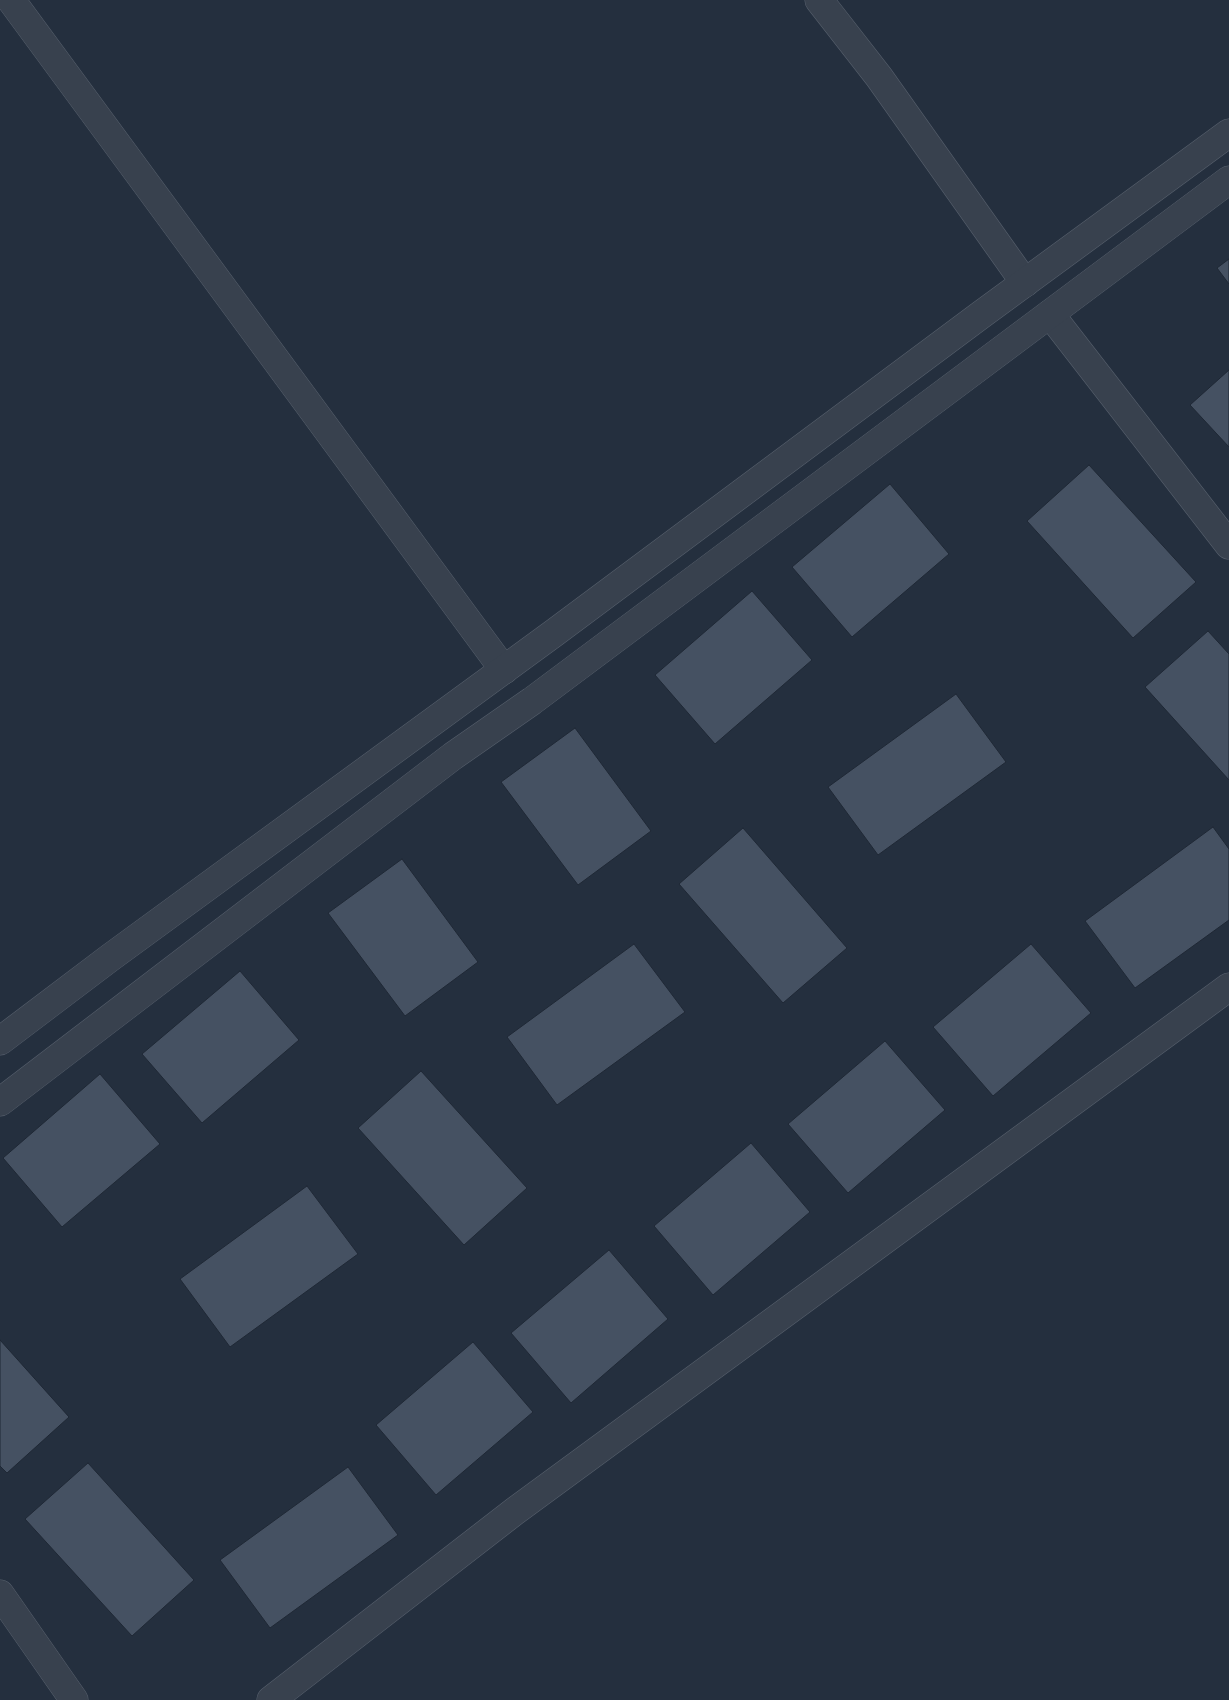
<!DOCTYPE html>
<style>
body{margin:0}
canvas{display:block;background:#242f3e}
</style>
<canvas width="1229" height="1700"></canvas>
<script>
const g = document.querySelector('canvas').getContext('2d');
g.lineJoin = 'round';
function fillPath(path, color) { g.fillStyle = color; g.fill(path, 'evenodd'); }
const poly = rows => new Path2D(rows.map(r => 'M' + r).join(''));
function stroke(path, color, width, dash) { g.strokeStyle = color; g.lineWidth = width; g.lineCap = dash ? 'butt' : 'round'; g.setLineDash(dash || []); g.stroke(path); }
const building = poly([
 [1229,259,1229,284,1217,268,1229,259],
 [1229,370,1229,447,1190,405,1229,370],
 [1089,465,1196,582,1133,638,1027,521,1089,465],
 [890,484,949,554,852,637,792,567,890,484],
 [752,591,812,660,715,744,655,675,752,591],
 [1208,631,1229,654,1229,780,1145,687,1208,631],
 [956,694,1006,762,878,855,828,787,956,694],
 [575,728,651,831,578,885,501,782,575,728],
 [1213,827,1229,849,1229,920,1135,988,1085,921,1213,827],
 [743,828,847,948,783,1003,679,884,743,828],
 [402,859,478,962,405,1016,328,913,402,859],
 [634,944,685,1012,557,1105,507,1037,634,944],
 [1031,944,1091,1013,993,1096,933,1027,1031,944],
 [240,971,299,1040,202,1123,142,1054,240,971],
 [885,1041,945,1110,848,1193,788,1124,885,1041],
 [421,1071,527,1188,464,1245,358,1128,421,1071],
 [100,1074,160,1144,62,1227,3,1158,100,1074],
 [751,1143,810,1212,713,1295,654,1226,751,1143],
 [307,1186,358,1254,230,1347,180,1279,307,1186],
 [609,1250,668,1319,571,1403,511,1333,609,1250],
 [0,1340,69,1417,7,1473,0,1466,0,1340],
 [473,1342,533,1412,436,1495,376,1425,473,1342],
 [88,1463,194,1580,132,1636,25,1519,88,1463],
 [348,1467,398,1535,270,1628,220,1560,348,1467]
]);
fillPath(building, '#455162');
stroke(building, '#1f2835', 1);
const minor = poly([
 [11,0,504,670],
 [819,0,879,77,1025,283],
 [1050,314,1229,545],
 [0,1594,74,1700],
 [271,1700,515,1511,1229,987]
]);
const tertiary = poly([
 [0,1041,111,957,554,633,982,314,1229,133],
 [0,1102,453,756,532,701,1229,180]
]);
stroke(minor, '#565f6c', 29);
stroke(tertiary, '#565f6c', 29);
stroke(minor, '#38414e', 28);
stroke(tertiary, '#38414e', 28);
</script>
